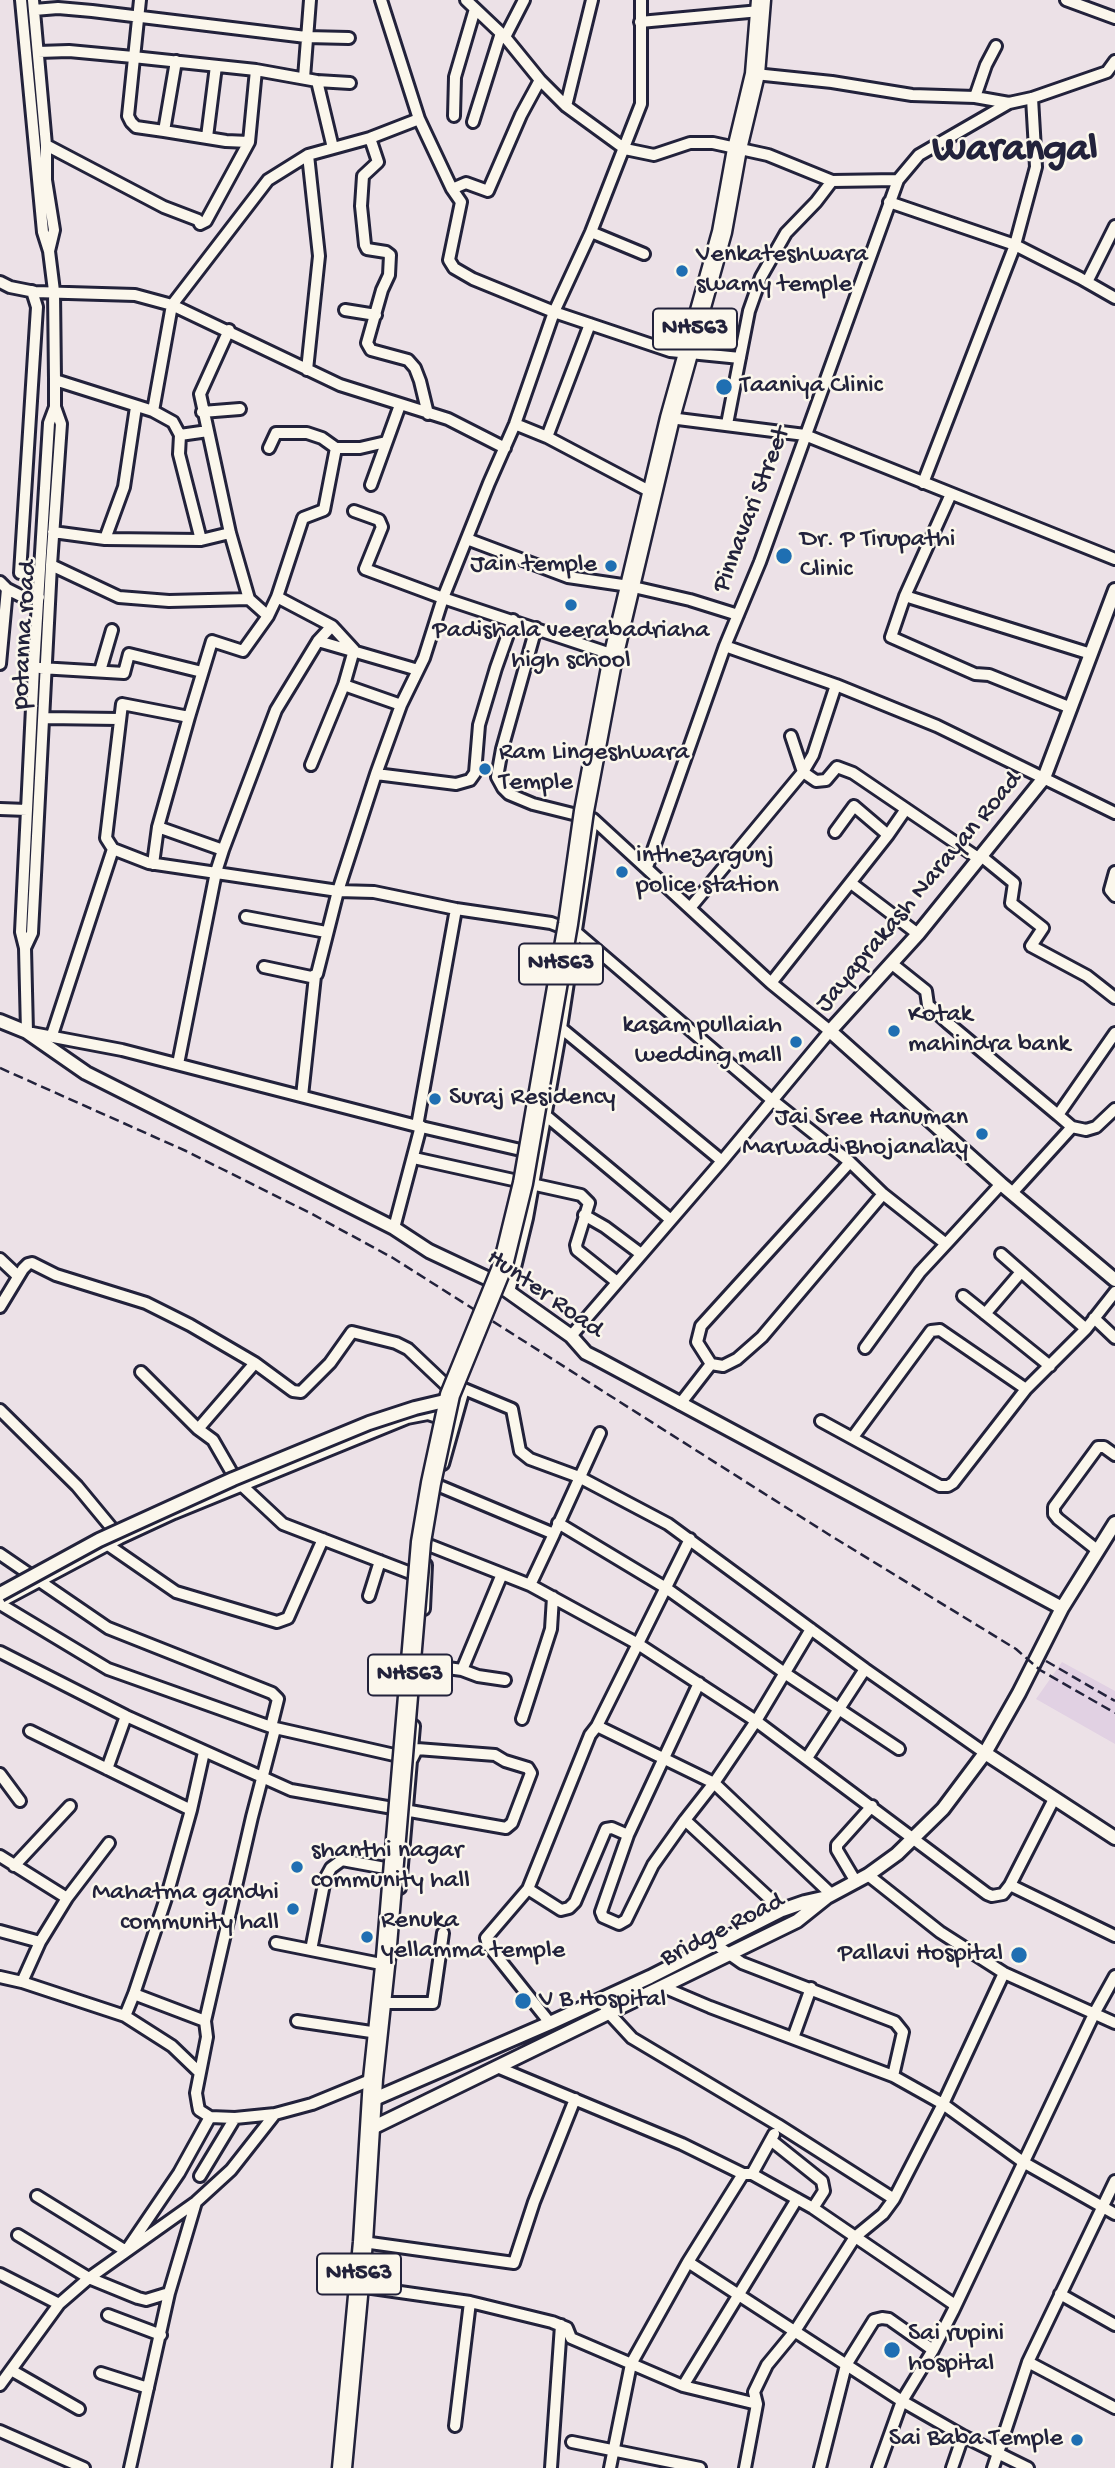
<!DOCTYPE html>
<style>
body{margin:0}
canvas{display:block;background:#ece1e7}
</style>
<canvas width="1115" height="2468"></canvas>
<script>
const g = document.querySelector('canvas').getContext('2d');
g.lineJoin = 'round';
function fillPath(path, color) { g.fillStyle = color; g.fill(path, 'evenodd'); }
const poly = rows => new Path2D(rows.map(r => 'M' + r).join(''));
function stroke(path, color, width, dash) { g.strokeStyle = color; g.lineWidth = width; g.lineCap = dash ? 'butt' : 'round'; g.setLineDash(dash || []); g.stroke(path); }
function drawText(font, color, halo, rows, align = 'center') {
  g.font = font + ' "Gochi Hand",sans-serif'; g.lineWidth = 5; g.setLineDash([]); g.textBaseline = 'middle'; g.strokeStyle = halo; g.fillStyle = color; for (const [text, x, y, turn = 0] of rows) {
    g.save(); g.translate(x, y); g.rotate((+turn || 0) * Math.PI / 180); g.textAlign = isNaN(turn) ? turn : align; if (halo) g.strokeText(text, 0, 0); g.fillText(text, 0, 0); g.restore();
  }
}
fillPath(poly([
 [1062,1662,1115,1691,1115,1744,1036,1699]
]), '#e1d1e3');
const minor = poly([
 [21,0,43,232,49,251,54,291,55,380,55,407,49,423,34,667,21,932,25,948,27,1032,122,1050,417,1126,538,1154],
 [33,0,46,145,46,180,54,230,49,251],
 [140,0,128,116,131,122,136,127,164,131,226,141,249,142],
 [381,0,419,119,452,189,461,202,449,260,454,268,473,279,554,312,670,351,740,358],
 [466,0,505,37,540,80,566,106,625,149,654,155,690,143,713,143,768,155,832,181],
 [1066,0,1115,18],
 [34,10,58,8,92,11,306,37,349,38],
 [640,22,760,11],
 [505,37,524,0],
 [38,52,69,51,133,57,256,70,317,81,350,83],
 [755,74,832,82,912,95,975,97,1009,103,1032,98,1107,72,1115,61],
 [304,78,310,0],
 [317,81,333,148],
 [975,97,986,65,996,46],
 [566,106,592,0],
 [454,116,455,77,475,9],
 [473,122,501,33],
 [164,131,176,61],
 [207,137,216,66],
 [370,138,378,162,363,176,361,206,365,245,367,249,386,252,390,255,389,275,382,290,367,343,371,350,408,360,415,368,420,381,428,414],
 [46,145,164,207,198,220,200,224,206,221,249,142,256,70],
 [452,189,466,183,488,191,521,115,540,80],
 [889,202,1015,245,1080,278,1115,298],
 [591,232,644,254],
 [0,282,10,287,35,292,135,295,172,305,340,385,448,419,505,448],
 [1087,282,1115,226],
 [345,310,376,315],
 [307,370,319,256,308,155],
 [55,380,153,411,173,422,180,435,179,454,201,540],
 [153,411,172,305,268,180,308,155,370,138,419,119],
 [202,412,240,409],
 [670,418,805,435,1115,559],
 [515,424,547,437,653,493],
 [727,424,749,311,761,277,786,233,816,202,832,181,898,180],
 [180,435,208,431],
 [547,437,590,324],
 [269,448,276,433,307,433,322,438,336,448],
 [923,483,1015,245,1036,167,1032,98],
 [371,485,400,405],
 [951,494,905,596,891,637,975,674,989,675,1071,708],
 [354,511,379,520,382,527,365,569,443,598,614,655],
 [53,532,105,539,201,540,230,533],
 [105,539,124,487,136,407],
 [467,539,568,577,629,586,690,600,738,615],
 [51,565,119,597,169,601,249,599,230,533,200,394,229,330],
 [20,573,37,307,32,291],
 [0,582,7,589,0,664],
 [7,589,23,597,39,597],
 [905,596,1091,654],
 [277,597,332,626,354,650,344,685,311,765],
 [249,599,268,616],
 [536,628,502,749,497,777,503,788,509,794,533,804,593,819,771,983,830,1031,722,1161,571,1336],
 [318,641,418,670],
 [725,646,836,685,937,726,1115,813],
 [40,668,124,673,129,654,202,672],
 [100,671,112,630],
 [344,685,401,705],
 [45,718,119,719],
 [791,736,803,772,816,781,826,780,837,767,853,773,978,858],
 [376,774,456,784,470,780,475,773,479,725,496,668,513,620],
 [0,809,27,810],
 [158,827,223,850],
 [835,832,854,806,888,835,906,809],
 [113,849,149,863,338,891,374,892,456,909,551,923,577,933,772,1100,850,1162,883,1194,946,1244,1001,1184],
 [981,856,1014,883,1011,903,1043,928,1031,946,1087,976,1115,998],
 [153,864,158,827,189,717],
 [647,867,725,646,760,562,898,180,919,155,1009,103],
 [1115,872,1110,890,1115,896],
 [851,883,918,934],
 [690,908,803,772,813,755,836,685],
 [246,917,326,932],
 [25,948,32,933,51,565,61,424,55,407],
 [891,963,926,991,928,1005,948,1023,1058,1115],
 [264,967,311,977,317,974,338,891,376,774,401,705,424,658,443,598,489,483,515,424,554,312,591,232,641,104,641,0],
 [771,983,888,835],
 [561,1028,722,1161],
 [1115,1033,1058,1115,1072,1127,1086,1130,1096,1127,1115,1109],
 [52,1035,113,849,106,838,122,704,189,717,212,641,243,651,268,616,277,597,303,518,324,510,336,448,360,448,386,442],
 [178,1064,216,872,223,850,276,710,318,641,332,626],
 [302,1096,315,976],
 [544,1114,671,1220],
 [417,1126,456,909],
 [414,1158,581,1195,589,1203,576,1245,577,1250,617,1282],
 [1012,1193,1072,1127],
 [584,1215,605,1227,641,1254],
 [394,1228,421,1126],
 [1001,1254,1086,1329],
 [0,1259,18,1276],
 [509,1292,527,1218,561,1028,593,819],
 [963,1296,1050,1366],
 [0,1307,23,1269,28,1264,32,1263,56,1275,146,1303,190,1325,255,1363,293,1391,301,1392,330,1363,352,1332,396,1343,408,1349,447,1386,457,1392,464,1389,512,1409,520,1451,530,1459,579,1477,668,1524,865,1669,985,1753],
 [985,1314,1021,1272],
 [1094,1318,1115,1338],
 [865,1348,920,1272,946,1244],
 [711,1364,697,1342,701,1326,850,1162],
 [141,1372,198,1429,213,1440,236,1480,283,1524,421,1577],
 [680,1404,711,1364,723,1366,737,1359,762,1337,883,1194],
 [0,1410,77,1486,120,1538],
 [821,1421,940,1486,948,1486,953,1483,1026,1389,1086,1329,1115,1292],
 [198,1429,255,1363],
 [853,1437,931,1331,940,1330,1026,1389],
 [443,1464,464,1389],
 [437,1485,554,1534,600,1433],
 [558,1523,666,1588,786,1674,899,1749],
 [426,1544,530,1585,638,1644,756,1721,987,1894,992,1896,1003,1894,1010,1885,1054,1799],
 [108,1545,176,1592,277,1622,288,1618,323,1539],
 [1097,1550,1058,1519,1054,1514,1054,1507,1098,1447,1104,1447,1115,1455],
 [0,1554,108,1628,272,1693,278,1699,271,1727],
 [502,1574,462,1670,478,1676,505,1680],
 [530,1585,554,1534],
 [369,1596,380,1561],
 [0,1602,120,1538,174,1513,407,1418,428,1414,449,1421],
 [0,1604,108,1669,271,1727,412,1759,417,1749,495,1755,505,1761,528,1768,531,1773,512,1823,506,1828,291,1790,126,1716,0,1652],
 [424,1609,426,1565],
 [419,1664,462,1670],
 [522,1719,551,1629,553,1597],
 [597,1726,714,1783,756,1721,811,1629],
 [275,1729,252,1817,205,2021,207,2037,196,2093,198,2105,199,2110,210,2117,235,2118,275,2114,312,2104,373,2079],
 [30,1731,191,1810],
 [807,1758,865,1669],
 [107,1769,126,1716],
 [0,1774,20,1801],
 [685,1820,653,1865,626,1920,619,1924,603,1917,601,1912,628,1835,699,1683],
 [0,1856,67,1898],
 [14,1866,70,1806],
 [868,1875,940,1932,1004,1973,1115,2023],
 [856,1882,837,1850,837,1845,872,1806],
 [1010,1885,1115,1936],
 [400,1888,414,1726],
 [528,1889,561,1910,569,1908,575,1902,606,1829,612,1828,628,1835],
 [782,1910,685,1820,714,1783,831,1894],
 [0,1931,40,1942],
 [276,1943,386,1965],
 [715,1944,742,1963,895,2022,903,2032,893,2076],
 [311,1950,325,1879,331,1868,342,1860,396,1870],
 [0,1977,22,1982,125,2016,172,2046,199,2072],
 [22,1982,40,1942,67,1898,109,1843],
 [663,1987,710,2007,893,2076,943,2104,1023,2162,1115,2214],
 [134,1994,205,2021],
 [601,1999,608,2012,632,2038,778,2125,894,2199],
 [381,2003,433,2003,443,1933],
 [125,2016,134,1994,168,1892,191,1810,204,1752],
 [297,2021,378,2033],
 [550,2023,488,1945,486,1938,528,1889,590,1735,597,1726,690,1539],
 [793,2038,811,1988],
 [497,2067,682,2144,743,2174,752,2174,813,2208,955,2305],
 [772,2141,822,2181,824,2191,813,2208],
 [752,2174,774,2134],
 [200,2176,235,2118],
 [37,2196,126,2251,179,2173,210,2117],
 [18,2235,89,2278,138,2298,146,2300,169,2293],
 [363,2242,514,2263,534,2202,575,2099],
 [688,2262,902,2401,963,2436,1028,2468],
 [0,2274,59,2304],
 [358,2286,470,2302,552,2322,567,2328,571,2338,683,2386,757,2404],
 [1060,2294,1115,2325],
 [108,2315,161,2335],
 [1028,2362,1115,2408],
 [11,2370,79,2409],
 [101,2373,148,2388],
 [0,2385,59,2304,89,2278,196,2202,231,2170,275,2114],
 [683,2386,797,2199],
 [455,2426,470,2302],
 [0,2431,84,2468],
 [572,2442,700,2468],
 [130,2468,169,2293,196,2202],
 [551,2468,561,2325],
 [610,2468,631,2364,688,2262,743,2174],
 [745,2468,757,2404,754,2392,767,2365,795,2331,855,2237,883,2214,894,2199,943,2104,1004,1973],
 [820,2468,846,2365,874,2320,882,2318,889,2319,933,2350],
 [878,2468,902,2401,933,2350,953,2311,1095,2012,1115,1976],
 [952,2468,963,2436],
 [993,2468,1028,2362,1115,2181]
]);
const tertiary = poly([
 [1115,590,1044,778,918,934,830,1031,1001,1184,1115,1280],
 [0,1021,27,1032,86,1073,394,1228,429,1251,495,1282,571,1336,586,1353,596,1358,1062,1608],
 [985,1753,1115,1838],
 [372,2100,550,2023,650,1977,782,1910,805,1902,827,1897],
 [370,2129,797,1921,827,1897,868,1875,897,1854,943,1809,985,1753,1019,1693,1062,1608,1115,1523]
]);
const trunk = poly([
 [612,662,670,418,722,232,737,149,755,74,761,0],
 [342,2468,363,2242,373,2079,386,1957]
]);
stroke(minor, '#22223b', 16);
stroke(tertiary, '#22223b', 18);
stroke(trunk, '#22223b', 23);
stroke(minor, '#fbf7ec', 10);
stroke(tertiary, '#fbf7ec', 12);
stroke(trunk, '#fbf7ec', 18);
stroke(poly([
 [0,1068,186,1151,312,1214,393,1258,828,1534,1016,1649,1040,1670,1115,1713],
 [1046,1661,1115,1701]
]), '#22223b', 2.5, [10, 5]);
const tertiaryBridge = poly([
 [0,1594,99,1540,233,1479,369,1423,415,1408,449,1400]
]);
const trunkBridge = poly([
 [386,1957,421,1542,431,1483,450,1395,503,1265,523,1183,568,924,584,811,612,662]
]);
stroke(tertiaryBridge, '#22223b', 18, []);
stroke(trunkBridge, '#22223b', 23, []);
stroke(tertiaryBridge, '#fbf7ec', 12);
stroke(trunkBridge, '#fbf7ec', 18);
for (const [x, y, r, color] of [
 [682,271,7,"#1f6fb2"],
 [724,387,9,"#1f6fb2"],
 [784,556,9,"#1f6fb2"],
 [611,566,7,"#1f6fb2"],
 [571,605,7,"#1f6fb2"],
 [485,769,7,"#1f6fb2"],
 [622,872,7,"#1f6fb2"],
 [894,1031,7,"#1f6fb2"],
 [796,1042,7,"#1f6fb2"],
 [435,1099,7,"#1f6fb2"],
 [982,1134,7,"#1f6fb2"],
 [297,1867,7,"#1f6fb2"],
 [293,1909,7,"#1f6fb2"],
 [367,1937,7,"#1f6fb2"],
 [1019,1955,9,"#1f6fb2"],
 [523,2001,9,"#1f6fb2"],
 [892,2350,9,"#1f6fb2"],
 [1077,2440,7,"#1f6fb2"]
]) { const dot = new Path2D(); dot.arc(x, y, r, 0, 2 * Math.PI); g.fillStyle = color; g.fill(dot); stroke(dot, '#fbf7ec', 2.5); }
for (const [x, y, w] of [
 [695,329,84],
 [561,964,84],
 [410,1675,84],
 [359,2274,84]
]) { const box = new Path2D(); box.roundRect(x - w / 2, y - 20.5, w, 41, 5); g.fillStyle = '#fbf7ec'; g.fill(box); stroke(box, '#22223b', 2); }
drawText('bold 24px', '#22223b', null, [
 ["NH563",695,329],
 ["NH563",561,964],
 ["NH563",410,1675],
 ["NH563",359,2274]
]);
drawText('26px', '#22223b', '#fbf7ec', [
 ["Venkateshwara",696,256],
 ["swamy temple",696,286],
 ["Taaniya Clinic",740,387],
 ["Dr. P Tirupathi",800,541],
 ["Clinic",800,571],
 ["Jain temple",597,566,"right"],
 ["Padishala veerabadriaha",571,632,"center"],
 ["high school",571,662,"center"],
 ["Ram Lingeshwara",499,754],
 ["Temple",499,784],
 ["inthezargunj",636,857],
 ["police station",636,887],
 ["Kotak",908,1016],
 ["mahindra bank",908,1046],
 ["kasam pullaiah",782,1027,"right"],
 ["wedding mall",782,1057,"right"],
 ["Suraj Residency",449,1099],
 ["Jai Sree Hanuman",968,1119,"right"],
 ["Marwadi Bhojanalay",968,1149,"right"],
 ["shanthi nagar",311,1852],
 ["community hall",311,1882],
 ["Mahatma gandhi",279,1894,"right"],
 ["community hall",279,1924,"right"],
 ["Renuka",381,1922],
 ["yellamma temple",381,1952],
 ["Pallavi Hospital",1003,1955,"right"],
 ["V B Hospital",539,2001],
 ["Sai rupini",908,2335],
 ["hospital",908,2365],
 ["Sai Baba Temple",1063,2440,"right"]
], 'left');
drawText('26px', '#22223b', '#fbf7ec', [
 ["Pinnavari Street",753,510,-69],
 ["potanna road",26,635,-87],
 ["Jayaprakash Narayan Road",920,893,-50],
 ["Hunter Road",544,1295,35],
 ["Bridge Road",723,1931,-27]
]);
drawText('bold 40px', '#22223b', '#fbf7ec', [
 ["Warangal",1015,152]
]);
</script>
